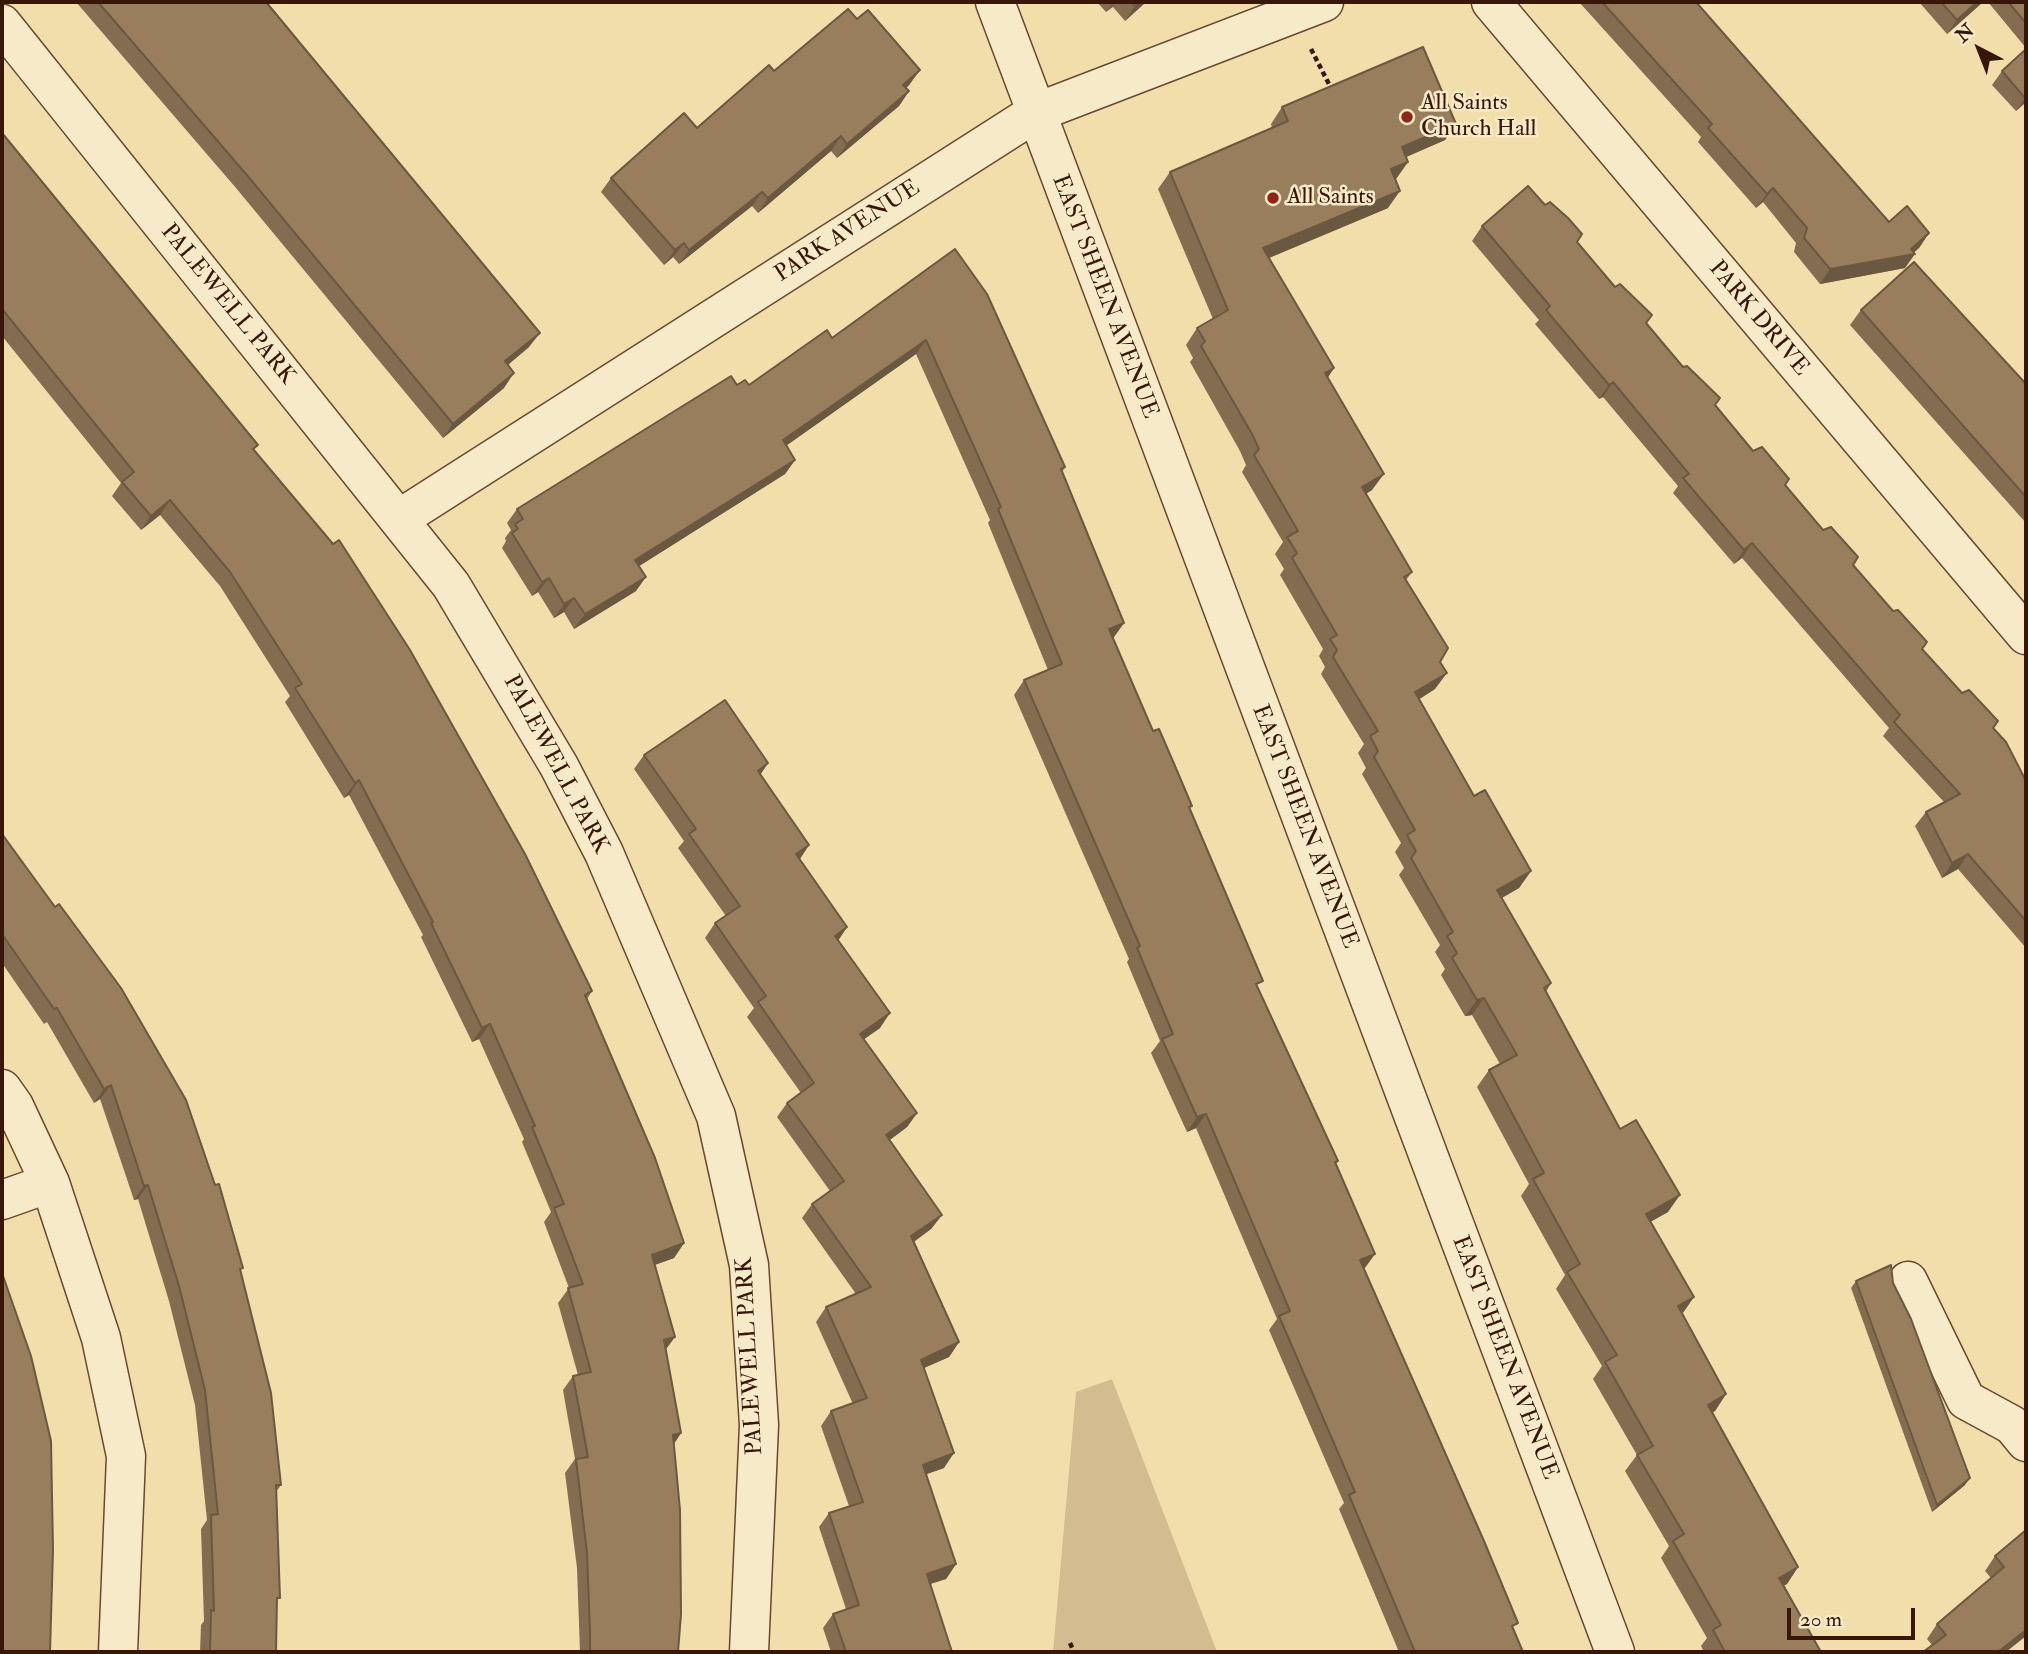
<!DOCTYPE html>
<style>
body{margin:0}
#map{position:relative;width:2028px;height:1654px;overflow:hidden;background:#f2deab;font-family:"IM FELL Double Pica",serif}
canvas{display:block}
.frame{position:absolute;inset:0;border:4px solid #391708;pointer-events:none}
.north{position:absolute;left:1944px;top:14px;width:70px;height:70px;-webkit-text-stroke:5px #f7eac8;paint-order:stroke;rotate:318deg;font-size:19px;font-weight:700;line-height:28px;text-align:center;color:#391708}
.north::after{content:'';display:block;margin:auto;width:24px;height:32px;background:#391708;clip-path:polygon(50% 0,100% 100%,50% 72%,0 100%)}
.scale{position:absolute;left:1787px;top:1608px;width:128px;height:32px;box-sizing:border-box;border:4px solid #391708;border-top:0;padding-left:9px;font-size:21px;line-height:24px;white-space:nowrap;color:#391708;-webkit-text-stroke:5px #f7eac8;paint-order:stroke}
</style>
<div id="map">
<canvas width="2028" height="1654"></canvas>
<div class="frame"></div>
<div class="north">N</div>
<div class="scale">20 m</div>
</div>
<script>
const g = document.querySelector('canvas').getContext('2d');
g.lineJoin = 'round';
function fillPath(path, color) { g.fillStyle = color; g.fill(path, 'evenodd'); }
const poly = rows => new Path2D(rows.map(r => 'M' + r).join(''));
function stroke(path, color, width, dash) { g.strokeStyle = color; g.lineWidth = width; g.lineCap = dash ? 'butt' : 'round'; g.setLineDash(dash || []); g.stroke(path); }
function drawText(font, color, halo, rows, align = 'center') {
  g.font = font + ' "IM FELL Double Pica",serif'; g.lineWidth = 5; g.setLineDash([]); g.textBaseline = 'middle'; g.strokeStyle = halo; g.fillStyle = color; for (const [text, x, y, turn = 0] of rows) {
    g.save(); g.translate(x, y); g.rotate((+turn || 0) * Math.PI / 180); g.textAlign = isNaN(turn) ? turn : align; if (halo) g.strokeText(text, 0, 0); g.fillText(text, 0, 0); g.restore();
  }
}
fillPath(poly([
 [1112,1379,1217,1652,1053,1652,1076,1392]
]), '#d3bc8f');
const minor = poly([
 [995,2,1615,1652],
 [1491,2,2026,635],
 [2,24,451,585,559,766,604,853,716,1116,749,1265,759,1425,749,1652],
 [399,519,1035,113,1324,2],
 [2,1089,14,1106,50,1183,101,1338,126,1456,118,1652],
 [2,1200,50,1183],
 [1908,1281,1966,1400,2012,1425,2026,1442]
]);
stroke(minor, '#674931', 41);
stroke(poly([
 [1311,49,1332,90],
 [1070,1643,1074,1652]
]), '#391708', 4.5, [5, 3.5]);
stroke(minor, '#f7eac8', 38);
fillPath(poly([
 [76,2,266,2,529,347,508,365,504,388,443,438,236,188],
 [1097,2,1146,2,1125,21,1113,7,1106,12],
 [1579,2,1696,2,1889,222,1929,233,1919,248,1914,252,1905,268,1820,284,1794,252,1796,243,1763,202,1756,208,1698,142,1701,137],
 [1919,2,1983,2,1947,34],
 [1988,2,2026,2,2026,48],
 [857,19,920,70,909,85,906,88,909,91,899,106,837,158,831,151,758,213,752,206,679,264,673,257,664,265,601,192,611,178,697,128,774,71],
 [2026,49,2026,102,2016,111,1992,85,2002,71],
 [1282,107,1456,124,1445,140,1406,157,1408,162,1395,180,1388,208,1269,258,1334,368,1328,377,1372,490,1366,494,1412,572,1406,580,1440,662,1435,689,1419,699,1474,796,1531,871,1519,888,1502,898,1551,983,1546,992,1620,1129,1668,1212,1650,1222,1682,1314,1726,1394,1715,1411,1712,1413,1798,1567,1787,1584,1784,1585,1821,1652,1704,1652,1701,1646,1707,1638,1661,1558,1669,1546,1625,1471,1637,1455,1593,1379,1602,1366,1556,1289,1565,1275,1521,1196,1529,1184,1477,1087,1489,1070,1500,1064,1472,1015,1465,1016,1441,975,1445,969,1435,952,1440,945,1399,875,1404,868,1395,852,1401,843,1362,774,1366,768,1358,753,1364,744,1321,674,1325,667,1319,656,1323,649,1280,575,1284,569,1275,554,1283,542,1242,472,1246,465,1240,451,1190,362,1193,358,1186,345,1197,328,1213,319,1158,189,1170,172,1272,128,1271,124],
 [2,133,255,450,592,991,587,999,684,1243,674,1258,654,1265,666,1349,681,1433,674,1444,678,1652,580,1652,577,1568,565,1473,575,1459,563,1390,573,1376,578,1375,558,1303,569,1288,544,1222,551,1212,522,1142,524,1139,479,1039,472,1042,421,937,423,935,349,795,344,798,285,702,290,696,220,586,160,515,141,530,112,496,121,483,2,336],
 [1482,226,1577,242,1753,451,1785,485,1853,565,1922,649,1993,728,2026,781,2026,948,1958,869,1942,878,1915,826,1926,812,1944,802,1883,736,1889,728,1742,558,1734,564,1673,493,1678,486,1603,397,1599,399,1535,324,1539,320,1472,241],
 [955,249,1065,467,1062,472,1124,623,1113,638,1153,731,1190,809,1258,989,1338,1161,1336,1164,1375,1254,1363,1269,1523,1652,1399,1652,1339,1509,1344,1503,1269,1330,1277,1319,1196,1128,1187,1132,1151,1053,1160,1041,1127,962,1129,959,1014,695,1024,680,1048,670,988,523,990,520,916,354,787,445,795,460,785,474,639,566,636,591,574,629,564,612,554,618,538,592,532,596,502,548,506,541,505,538,511,530,507,523,517,509,737,385,749,385,832,338],
 [1861,310,2026,384,2026,523,1850,325],
 [644,755,768,763,760,775,809,845,800,859,847,927,838,941,880,1028,864,1039,917,1113,907,1127,890,1140,942,1215,931,1229,914,1242,959,1342,949,1357,924,1368,944,1468,926,1474,956,1564,946,1579,930,1584,952,1652,831,1652,823,1628,833,1614,846,1609,819,1527,829,1513,849,1506,821,1426,831,1411,853,1404,816,1322,826,1307,856,1294,802,1218,812,1204,830,1191,777,1117,787,1103,801,1093,747,1017,754,1008,705,938,715,923,726,916,678,848,684,841,634,769],
 [2,834,241,1272,281,1485,276,1492,277,1602,276,1652,200,1652,201,1625,204,1621,201,1529,207,1520,195,1405,169,1301,138,1199,134,1200,100,1099,94,1103,47,1022,44,1024,2,963],
 [1856,1281,1893,1283,1965,1485,1932,1512,1851,1288],
 [2026,1530,2006,1652,1932,1645,1927,1639,1937,1624,1991,1578,1985,1571,1995,1556]
]), '#846c50');
fillPath(poly([
 [1114,2,1116,2,1106,12],
 [1140,2,1146,2,1125,21,1135,6],
 [1977,2,1983,2,1947,34,1957,20],
 [920,70,909,85,893,99,903,85],
 [909,91,899,106,837,158,847,144],
 [2026,97,2026,102,2016,111],
 [1456,124,1445,140,1390,164,1402,147],
 [841,136,831,151,758,213,768,198],
 [1408,162,1396,179,1379,186,1391,169],
 [1773,188,1763,202,1756,208,1767,194],
 [1400,191,1388,208,1252,265,1263,248],
 [762,192,752,206,679,264,689,250],
 [1929,233,1919,248,1911,255,1915,254,1905,268,1820,284,1830,269,1911,249],
 [684,243,673,257,664,265,675,250],
 [540,333,529,347,494,376,505,361],
 [926,340,916,354,773,455,783,440],
 [1334,368,1323,385,1325,373],
 [514,373,504,388,443,438,453,424],
 [1613,382,1603,397,1599,399,1609,385],
 [795,460,785,474,625,575,635,560],
 [1384,474,1372,490,1350,503,1362,487],
 [170,500,160,515,141,530,151,516],
 [1752,543,1742,558,1734,564,1744,550],
 [646,577,636,591,574,629,585,614],
 [549,578,538,592,532,596,542,582],
 [574,598,564,612,554,618,564,604],
 [1124,623,1114,637,1099,644,1109,629],
 [1447,673,1435,689,1404,709,1415,692],
 [768,763,758,778,758,771],
 [359,780,349,795,344,798,355,783],
 [809,845,799,860,796,854],
 [1968,854,1958,869,1942,878,1952,863],
 [1531,871,1519,888,1485,907,1497,890],
 [847,927,837,942,835,936],
 [1484,998,1472,1015,1465,1016,1477,1000],
 [890,1013,880,1028,850,1049,860,1034],
 [490,1024,479,1039,472,1042,482,1028],
 [111,1085,100,1099,94,1103,104,1089],
 [917,1113,907,1127,876,1150,886,1135],
 [1206,1114,1196,1128,1187,1132,1197,1117],
 [148,1185,138,1199,134,1200,144,1186],
 [1680,1195,1668,1212,1634,1231,1646,1214],
 [942,1215,931,1229,901,1250,911,1236],
 [684,1243,674,1258,641,1270,652,1255],
 [1375,1254,1365,1268,1349,1275,1360,1260],
 [1694,1297,1683,1313,1678,1306],
 [675,1337,664,1352,664,1340],
 [959,1342,949,1357,910,1374,921,1360],
 [1726,1394,1715,1411,1696,1422,1708,1405],
 [681,1433,671,1448,673,1435],
 [954,1453,944,1468,913,1479,923,1465],
 [1970,1478,1965,1485,1932,1512,1937,1505],
 [956,1564,946,1579,917,1588,927,1574],
 [1798,1567,1787,1584,1768,1595,1779,1578],
 [2026,1630,2026,1636,2006,1652,1998,1652]
]), '#6b5841');
const building = poly([
 [98,2,266,2,540,333,505,361,514,373,453,424,246,174,98,2],
 [1131,2,1140,2,1135,6,1131,2],
 [1602,2,1696,2,1889,222,1907,206,1929,233,1911,249,1915,254,1830,269,1804,238,1807,228,1773,188,1767,194,1708,128,1712,124,1602,2],
 [1941,2,1977,2,1957,20,1941,2],
 [2008,2,2026,2,2026,23,2008,2],
 [848,9,857,19,868,10,920,70,903,85,909,91,847,144,841,136,768,198,762,192,689,250,684,243,675,250,611,178,684,113,697,128,769,65,774,71,848,9],
 [1423,47,1456,124,1402,147,1408,162,1391,169,1400,191,1263,248,1334,368,1325,373,1384,474,1362,487,1412,572,1404,577,1448,648,1440,662,1447,673,1415,692,1474,796,1485,790,1531,871,1497,890,1551,983,1544,988,1620,1129,1636,1120,1680,1195,1646,1214,1694,1297,1678,1306,1726,1394,1708,1405,1798,1567,1779,1578,1821,1652,1725,1652,1713,1630,1721,1625,1673,1541,1684,1534,1637,1455,1653,1446,1605,1362,1617,1355,1567,1272,1580,1264,1533,1179,1544,1173,1489,1070,1517,1055,1484,998,1477,1000,1452,958,1457,953,1447,936,1453,932,1411,858,1416,851,1407,835,1415,830,1374,757,1378,751,1370,736,1378,731,1333,657,1337,650,1330,639,1337,635,1292,558,1297,553,1287,537,1298,531,1254,455,1259,449,1252,434,1201,346,1205,341,1197,328,1228,310,1170,172,1288,121,1282,107,1423,47],
 [2026,49,2026,97,2025,98,2002,71,2026,49],
 [2,133,258,445,253,449,333,544,339,540,410,650,525,854,592,991,585,995,655,1158,684,1243,652,1255,675,1337,664,1340,681,1433,673,1435,680,1510,681,1614,678,1652,590,1652,590,1632,587,1553,576,1459,588,1457,573,1376,591,1372,568,1288,583,1284,554,1208,564,1204,532,1127,535,1126,490,1024,482,1028,431,923,433,922,359,780,355,783,295,688,302,684,230,572,170,500,151,516,122,482,134,472,2,309,2,133],
 [1528,186,1545,205,1550,202,1568,218,1582,234,1577,242,1615,287,1620,284,1652,315,1646,323,1683,367,1687,366,1720,398,1715,405,1753,451,1762,447,1789,479,1785,485,1823,530,1831,527,1858,557,1853,565,1893,611,1898,610,1927,642,1922,649,1962,693,1969,690,1998,721,1993,728,2006,742,2026,781,2026,921,1968,854,1952,863,1926,812,1960,794,1894,722,1900,715,1752,543,1744,550,1683,478,1689,474,1613,382,1609,385,1546,310,1550,306,1482,226,1528,186],
 [955,249,987,294,1065,467,1061,469,1124,623,1109,629,1153,731,1159,729,1175,766,1192,806,1189,807,1263,981,1256,984,1338,1161,1335,1162,1375,1254,1360,1260,1484,1541,1518,1623,1512,1626,1523,1652,1415,1652,1349,1495,1355,1492,1279,1316,1290,1311,1206,1114,1197,1117,1162,1039,1173,1034,1137,948,1140,946,1024,680,1062,664,998,509,1001,507,926,340,783,440,795,460,635,560,646,577,585,614,574,598,564,604,549,578,542,582,512,533,518,529,515,524,523,519,517,509,731,376,737,385,745,380,749,385,827,330,832,338,955,249],
 [1914,262,2026,384,2026,497,1861,310,1914,262],
 [725,700,768,763,758,771,809,845,796,854,847,927,835,936,890,1013,860,1034,917,1113,886,1135,942,1215,911,1236,959,1342,921,1360,954,1453,923,1465,956,1564,927,1574,952,1652,846,1652,833,1614,859,1605,829,1513,863,1502,831,1411,867,1398,826,1307,871,1287,812,1204,844,1181,787,1103,814,1083,758,1002,766,996,715,923,740,906,689,834,696,829,644,755,725,700],
 [2,834,55,907,59,904,121,988,186,1100,215,1185,219,1184,243,1268,240,1269,271,1393,281,1485,276,1485,280,1598,277,1598,276,1652,210,1652,211,1610,214,1611,211,1515,218,1514,205,1390,179,1286,148,1185,144,1186,111,1085,104,1089,57,1008,54,1009,2,934,2,834],
 [1891,1265,1893,1283,1911,1319,1970,1478,1937,1505,1856,1281,1891,1265],
 [2,1273,31,1356,51,1441,53,1550,50,1652,2,1652,2,1273],
 [2026,1530,2026,1630,1998,1652,1923,1652,1946,1635,1937,1624,2004,1567,1995,1556,2026,1530]
]);
fillPath(building, '#997e5d');
stroke(building, '#6b5841', 2);
for (const [x, y, r, color] of [
 [1407,117,7,"#8f2418"],
 [1273,198,7,"#8f2418"]
]) { const dot = new Path2D(); dot.arc(x, y, r, 0, 2 * Math.PI); g.fillStyle = color; g.fill(dot); stroke(dot, '#f7eac8', 2.5); }
drawText('23px', '#391708', '#f7eac8', [
 ["All Saints",1421,104],
 ["Church Hall",1421,130],
 ["All Saints",1287,198]
], 'left');
drawText('23px', '#391708', '#f7eac8', [
 ["PARK AVENUE",848,232,-33],
 ["EAST SHEEN AVENUE",1104,297,69],
 ["PALEWELL PARK",227,305,51],
 ["PARK DRIVE",1758,319,50],
 ["PALEWELL PARK",555,765,62],
 ["EAST SHEEN AVENUE",1304,827,69],
 ["PALEWELL PARK",751,1356,-93],
 ["EAST SHEEN AVENUE",1504,1358,69]
]);
</script>
